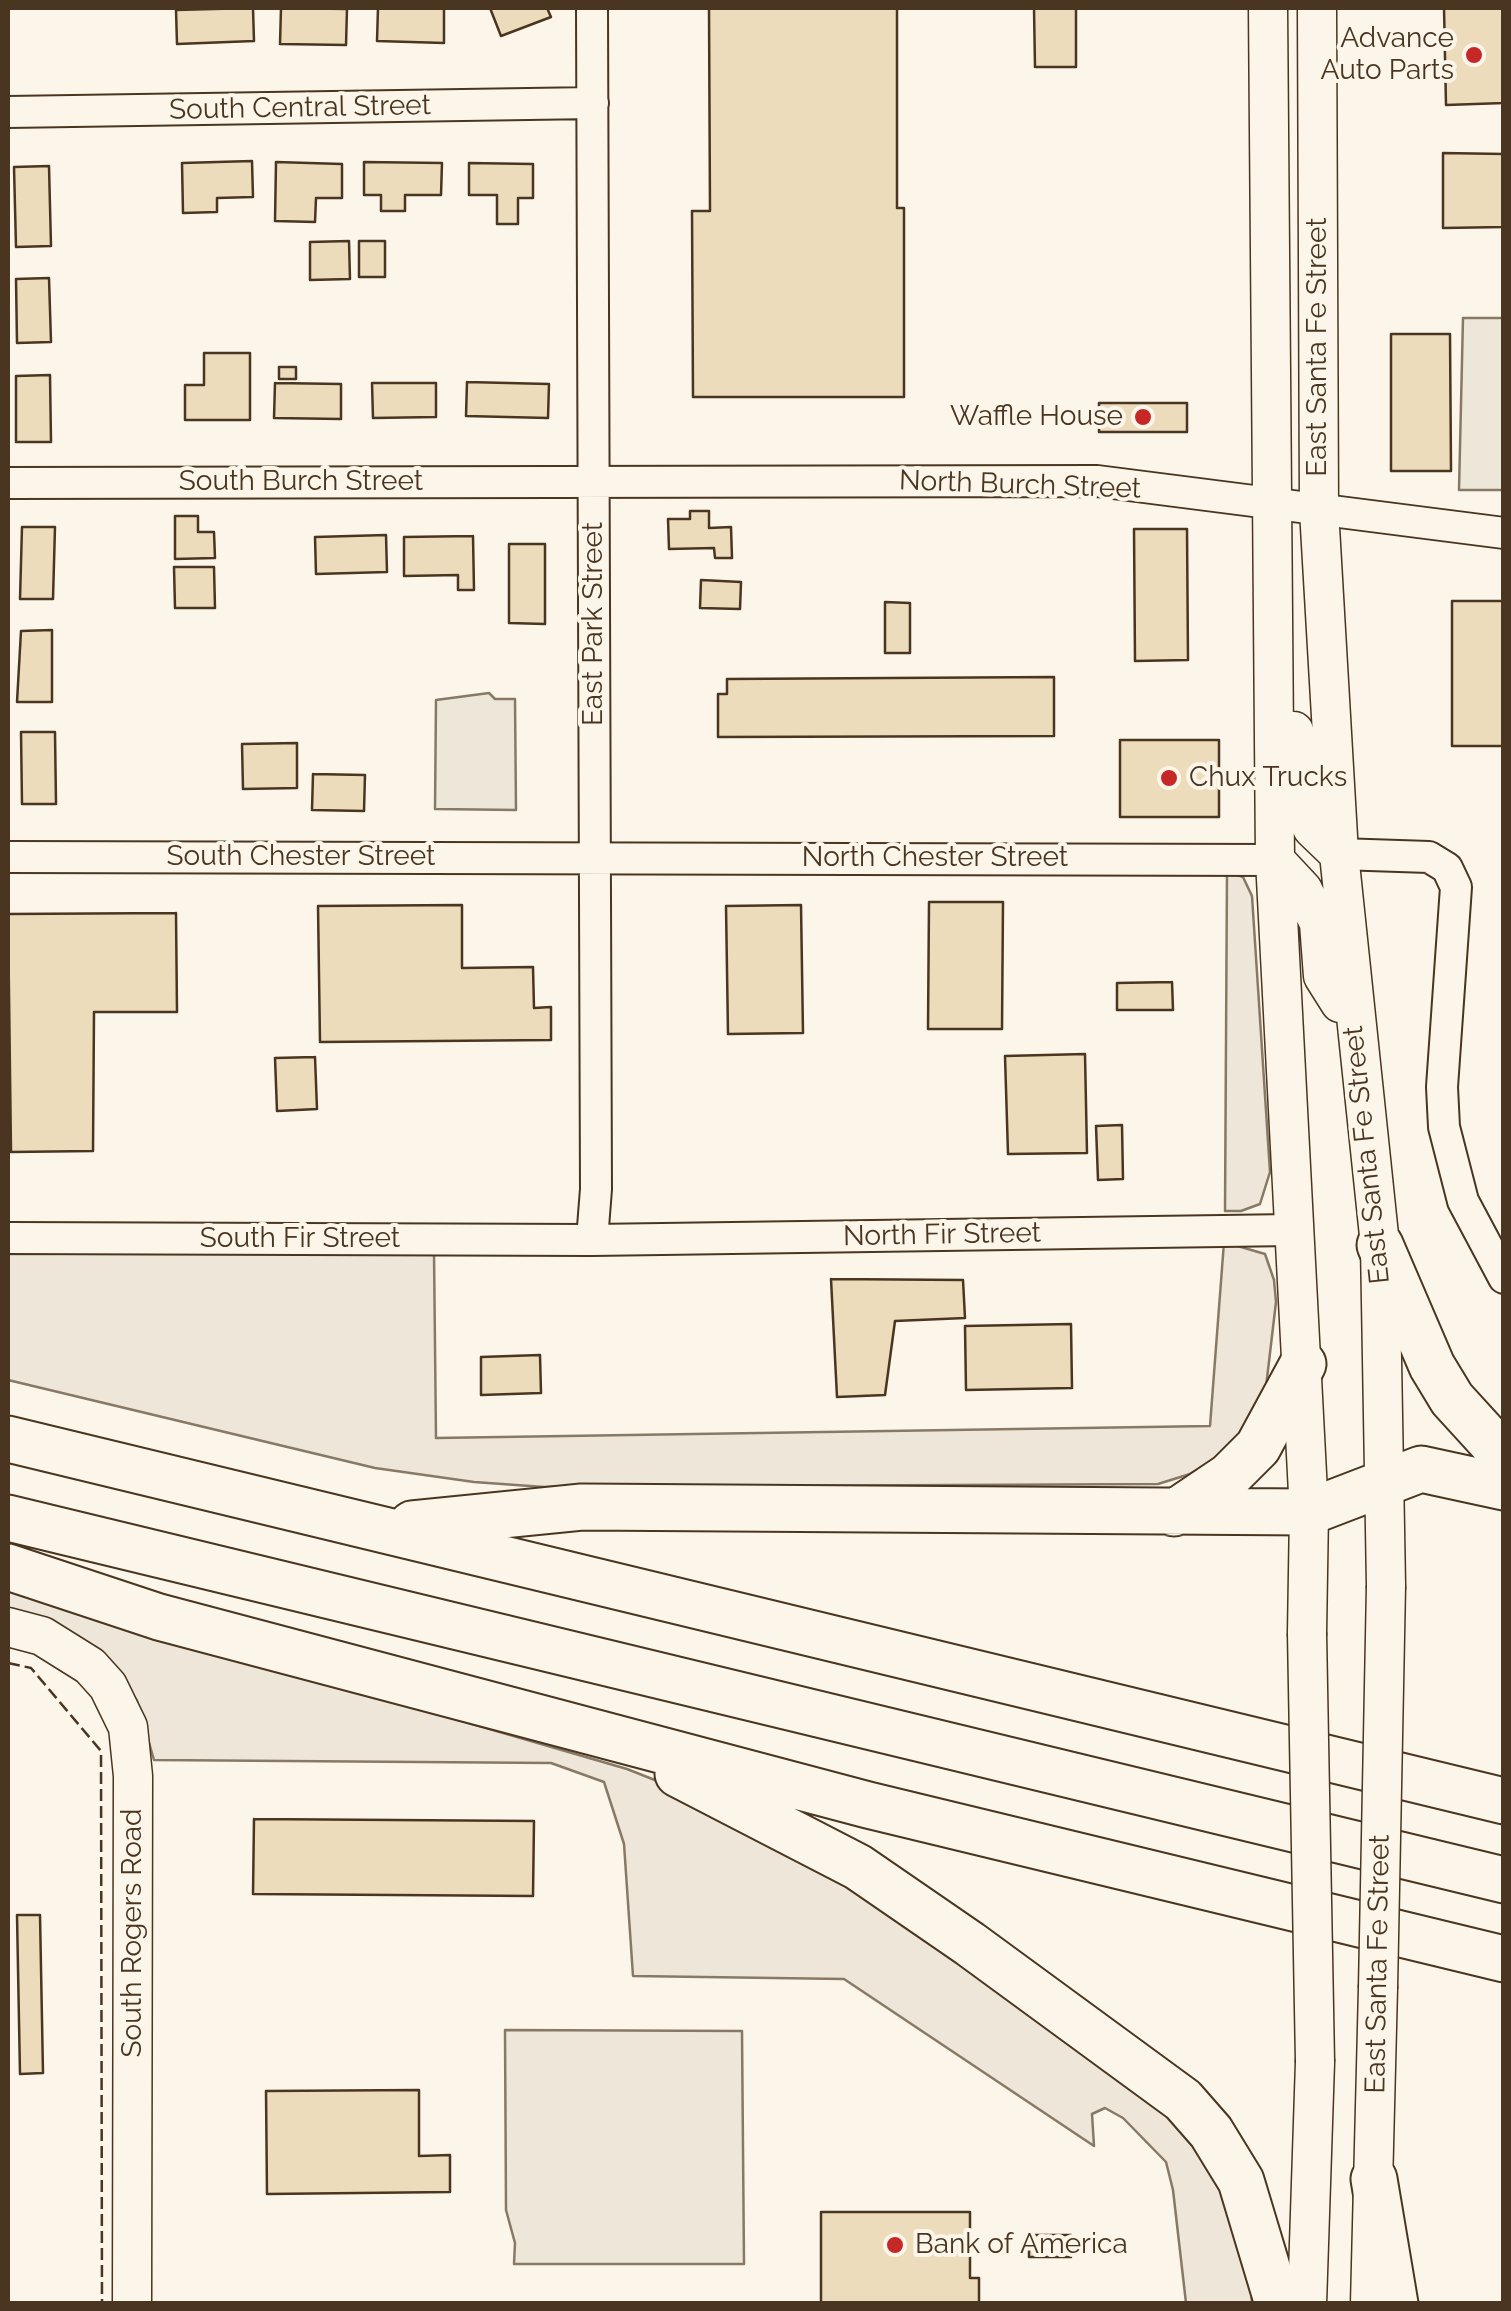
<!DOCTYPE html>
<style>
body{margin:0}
#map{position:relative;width:1511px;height:2311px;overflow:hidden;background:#fbf6e9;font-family:Raleway,sans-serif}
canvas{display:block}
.frame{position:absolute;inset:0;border:10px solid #4a3520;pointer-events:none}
</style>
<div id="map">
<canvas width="1511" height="2311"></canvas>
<div class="frame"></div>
</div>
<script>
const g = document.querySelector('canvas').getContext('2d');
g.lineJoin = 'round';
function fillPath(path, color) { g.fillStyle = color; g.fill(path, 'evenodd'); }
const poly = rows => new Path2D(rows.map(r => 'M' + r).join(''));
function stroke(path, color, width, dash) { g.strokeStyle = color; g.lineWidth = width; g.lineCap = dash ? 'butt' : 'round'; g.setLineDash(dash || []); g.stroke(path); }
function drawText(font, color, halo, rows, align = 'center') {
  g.font = font + ' Raleway,sans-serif'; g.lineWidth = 8; g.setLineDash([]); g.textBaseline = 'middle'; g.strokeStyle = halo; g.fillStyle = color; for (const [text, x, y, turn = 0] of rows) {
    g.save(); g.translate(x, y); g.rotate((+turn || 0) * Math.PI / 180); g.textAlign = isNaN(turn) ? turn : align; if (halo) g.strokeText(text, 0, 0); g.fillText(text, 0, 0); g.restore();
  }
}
const green = poly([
 [1227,871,1243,877,1252,896,1270,1172,1260,1204,1241,1211,1225,1211,1227,871],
 [1224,1242,1265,1254,1274,1280,1276,1302,1266,1387,1253,1420,1219,1456,1190,1474,1158,1484,544,1487,474,1482,375,1468,8,1380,8,1254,434,1252,436,1438,1210,1426,1224,1242],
 [8,1589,627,1769,680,1790,814,1860,1153,2098,1223,2176,1250,2270,1252,2303,1186,2303,1173,2190,1166,2162,1123,2118,1105,2108,1092,2114,1094,2146,844,1979,633,1976,624,1844,604,1782,551,1763,154,1760,137,1701,121,1677,8,1613,8,1589]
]);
fillPath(green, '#ede6d9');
stroke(green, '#887966', 2.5);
const parking = poly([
 [1463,318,1503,318,1503,490,1459,490,1463,318],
 [489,693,495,699,515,699,516,810,435,809,436,700,489,693],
 [505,2030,742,2031,744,2264,514,2264,515,2243,506,2210,505,2030]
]);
fillPath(parking, '#ede7d9');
stroke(parking, '#887966', 2.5);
const building = poly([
 [253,8,254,41,177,44,176,10,253,8],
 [281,8,347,9,346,45,280,44,281,8],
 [378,8,444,8,444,43,377,41,378,8],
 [490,8,547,8,551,17,501,36,490,8],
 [709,8,897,8,897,208,904,208,904,397,693,397,692,211,710,211,709,8],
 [1034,8,1076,8,1076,67,1035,67,1034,8],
 [1444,8,1504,8,1504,103,1446,105,1444,8],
 [1443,153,1504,154,1504,227,1443,228,1443,153],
 [252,161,253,197,217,198,217,212,183,213,182,163,252,161],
 [276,162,342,164,342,198,316,198,315,222,275,221,276,162],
 [364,162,442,163,441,195,405,195,405,211,381,211,381,195,364,195,364,162],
 [469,163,533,164,533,198,518,198,518,224,497,224,497,195,469,195,469,163],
 [49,166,51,246,16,247,14,167,49,166],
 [349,241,350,279,310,280,310,242,349,241],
 [359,241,385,241,385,277,359,277,359,241],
 [49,278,51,342,17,343,16,279,49,278],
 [1391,334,1450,334,1451,471,1391,471,1391,334],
 [204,353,250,353,250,420,185,420,185,385,204,385,204,353],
 [279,367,296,367,296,379,279,379,279,367],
 [50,375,51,442,16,442,16,376,50,375],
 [467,382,549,384,548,418,466,416,467,382],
 [275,383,341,384,341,419,274,418,275,383],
 [372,383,436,383,436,417,373,418,372,383],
 [1099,403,1187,403,1187,432,1099,432,1099,403],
 [690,511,709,511,709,528,731,527,732,558,715,558,714,548,669,549,668,519,690,519,690,511],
 [175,516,198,516,198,532,214,532,215,558,175,559,175,516],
 [22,527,55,527,53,599,20,599,22,527],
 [1134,529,1187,529,1188,660,1135,661,1134,529],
 [386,535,387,572,316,574,315,537,386,535],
 [473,536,474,590,458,590,458,575,404,576,404,537,473,536],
 [509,544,545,544,545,624,509,623,509,544],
 [174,567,214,567,215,608,175,608,174,567],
 [701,580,741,582,740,609,700,608,701,580],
 [1452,601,1504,601,1504,746,1452,746,1452,601],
 [885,602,910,603,910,653,885,653,885,602],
 [52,630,52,702,17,702,21,631,52,630],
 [1054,677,1054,736,718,737,718,694,727,694,727,679,1054,677],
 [21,732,55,732,56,804,22,804,21,732],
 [1120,740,1219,740,1219,817,1120,817,1120,740],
 [297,743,297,788,243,789,242,744,297,743],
 [313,774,365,775,364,811,312,810,313,774],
 [929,902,1003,902,1002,1029,928,1029,929,902],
 [462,905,462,968,533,967,534,1008,551,1007,551,1040,320,1042,318,906,462,905],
 [801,905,803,1033,728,1034,726,906,801,905],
 [176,913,177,1012,94,1012,93,1151,11,1152,8,914,176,913],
 [1172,982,1173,1010,1117,1010,1117,983,1172,982],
 [1085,1054,1087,1153,1008,1154,1005,1056,1085,1054],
 [315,1057,317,1109,277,1111,275,1058,315,1057],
 [1122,1125,1123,1179,1098,1180,1096,1126,1122,1125],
 [831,1279,963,1280,965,1318,895,1321,885,1395,837,1397,831,1279],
 [1071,1324,1072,1388,966,1390,965,1326,1071,1324],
 [540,1355,541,1393,481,1395,481,1357,540,1355],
 [254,1819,534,1821,533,1896,253,1894,254,1819],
 [17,1915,40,1915,43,2073,20,2074,17,1915],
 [419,2090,419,2156,450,2155,450,2192,267,2194,266,2091,419,2090],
 [821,2212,970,2212,970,2278,979,2278,979,2304,821,2304,821,2212],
 [1029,2235,1071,2235,1071,2257,1029,2257,1029,2235]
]);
fillPath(building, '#ecdcbc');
stroke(building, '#4a3520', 2.5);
const minor = poly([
 [592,8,596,1189,592,1240],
 [8,112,593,103],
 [8,483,1097,481,1504,533],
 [1339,854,1429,857,1447,868,1456,887,1442,1087,1444,1127,1463,1201,1504,1278],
 [8,857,1275,860],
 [8,1238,592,1240,1292,1230]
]);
const major = poly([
 [1268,8,1275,860,1309,1512,1307,1633],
 [1317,8,1319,510,1339,854,1380,1245,1386,1586],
 [1294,731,1302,801,1312,828,1339,854],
 [1275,860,1303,890,1319,923,1323,976,1340,1003],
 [8,1627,42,1636,90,1666,108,1686,128,1727,133,1776,132,2304],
 [1307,2304,1315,2062],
 [1370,2304,1378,1988]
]);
const highway = poly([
 [1380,1245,1432,1366,1452,1399,1504,1456],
 [8,1439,1504,1801],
 [1174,1513,1229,1476,1258,1447,1303,1364],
 [8,1518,1504,1880],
 [412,1524,582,1507,1309,1512,1421,1469,1504,1487],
 [8,1567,159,1617,868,1805,1504,1959],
 [678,1774,858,1867,970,1944,1183,2100,1211,2132,1241,2181,1278,2304],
 [1374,2179,1395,2304]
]);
stroke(minor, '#4a3520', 34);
stroke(major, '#4a3520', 41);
stroke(highway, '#4a3520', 49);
stroke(minor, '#fbf6e9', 30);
stroke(major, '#fbf6e9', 38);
stroke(highway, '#fbf6e9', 45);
const majorBridge = poly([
 [1307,1633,1315,2062],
 [1378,1988,1386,1586]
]);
stroke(majorBridge, '#4a3520', 41, []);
stroke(majorBridge, '#fbf6e9', 38);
stroke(poly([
 [8,1663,31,1668,101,1751,102,2304]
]), '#4a3520', 2.5, [12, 5]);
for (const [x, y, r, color] of [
 [1474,55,10,"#c62828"],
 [1143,417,10,"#c62828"],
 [1169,778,10,"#c62828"],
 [895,2245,10,"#c62828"]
]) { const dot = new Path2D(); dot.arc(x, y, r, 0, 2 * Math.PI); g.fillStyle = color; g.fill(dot); stroke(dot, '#fbf6e9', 4); }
drawText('28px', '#4a3520', '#fbf6e9', [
 ["Advance",1454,39],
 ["Auto Parts",1454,71],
 ["Waffle House",1123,417],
 ["Chux Trucks",1189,778,"left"],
 ["Bank of America",915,2245,"left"]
], 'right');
drawText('28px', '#4a3520', '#fbf6e9', [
 ["South Central Street",300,108,-1],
 ["East Santa Fe Street",1318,347,-90],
 ["South Burch Street",301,482],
 ["North Burch Street",1020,485,2],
 ["East Park Street",594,624,-90],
 ["South Chester Street",301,857],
 ["North Chester Street",935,858],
 ["East Santa Fe Street",1367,1155,-96],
 ["North Fir Street",942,1235,-1],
 ["South Fir Street",300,1239],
 ["South Rogers Road",133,1933,-90],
 ["East Santa Fe Street",1378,1964,-89]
]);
</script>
